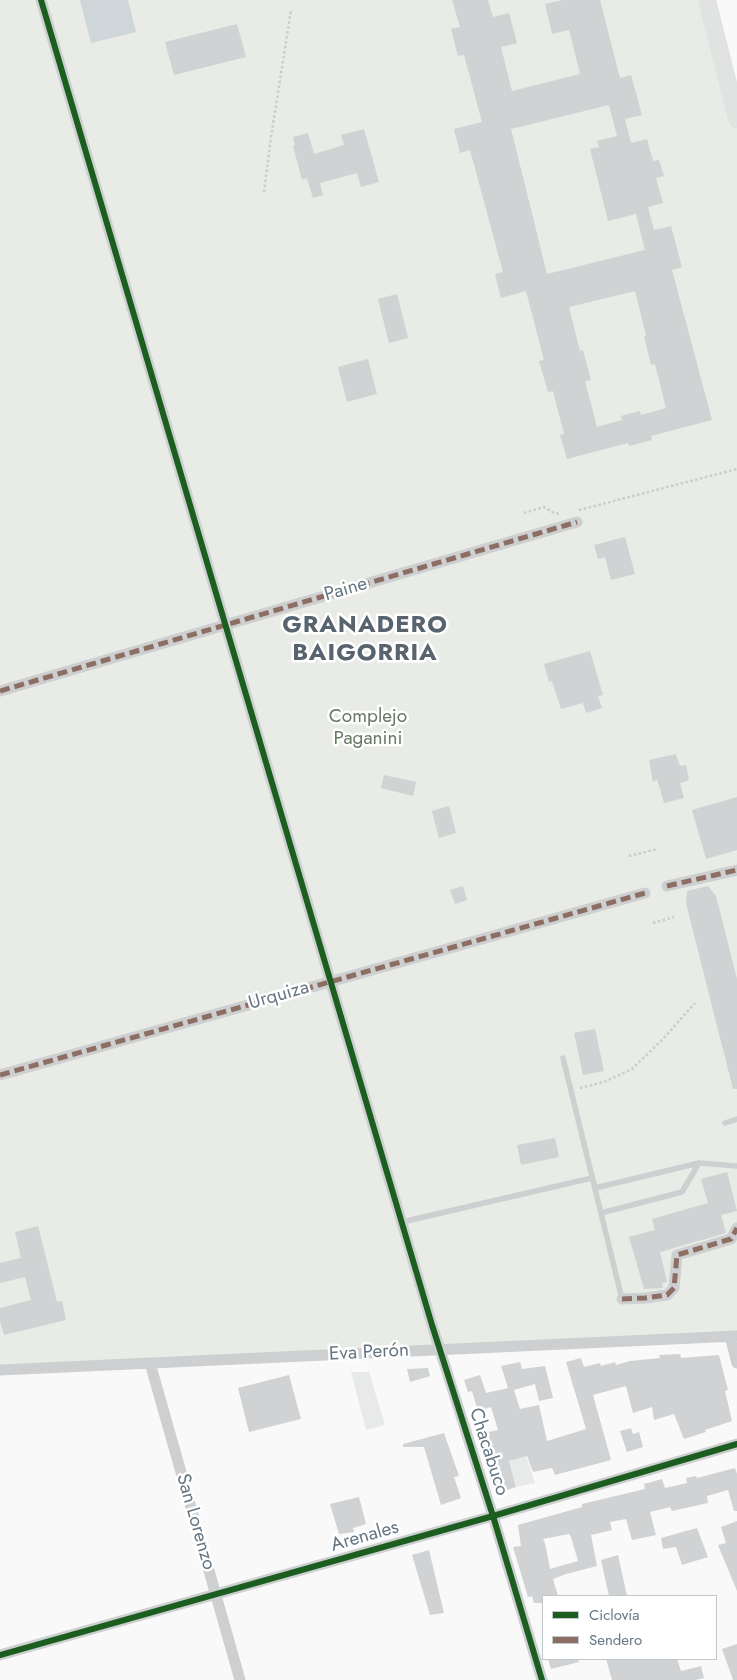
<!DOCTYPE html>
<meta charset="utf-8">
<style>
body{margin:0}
#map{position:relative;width:737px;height:1680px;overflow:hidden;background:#f9f9f9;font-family:Jost,sans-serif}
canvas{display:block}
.legend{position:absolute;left:542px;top:1595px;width:175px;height:65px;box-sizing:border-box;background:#fff;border:1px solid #c1c8cd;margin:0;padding:6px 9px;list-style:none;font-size:15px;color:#657683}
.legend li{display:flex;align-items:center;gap:10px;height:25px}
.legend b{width:25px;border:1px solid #c1c8cd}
</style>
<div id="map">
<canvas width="737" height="1680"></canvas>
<ul class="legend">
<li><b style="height:6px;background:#1b5e20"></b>Ciclovía</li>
<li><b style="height:6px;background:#8d6e63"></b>Sendero</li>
</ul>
</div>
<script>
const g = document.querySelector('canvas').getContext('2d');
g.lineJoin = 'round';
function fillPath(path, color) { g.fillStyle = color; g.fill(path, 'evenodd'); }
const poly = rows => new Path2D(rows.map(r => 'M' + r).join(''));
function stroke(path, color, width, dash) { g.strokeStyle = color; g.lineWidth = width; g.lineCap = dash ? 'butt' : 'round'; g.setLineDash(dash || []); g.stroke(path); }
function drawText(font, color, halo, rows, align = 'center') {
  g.font = font + ' Jost,sans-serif'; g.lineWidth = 5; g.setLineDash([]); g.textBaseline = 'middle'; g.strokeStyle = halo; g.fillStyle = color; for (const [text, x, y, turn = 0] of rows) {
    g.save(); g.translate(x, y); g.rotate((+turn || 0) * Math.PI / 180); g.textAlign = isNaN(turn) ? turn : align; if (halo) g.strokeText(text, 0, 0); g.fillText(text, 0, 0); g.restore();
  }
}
fillPath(poly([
 [351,1372,369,1372,385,1425,366,1430],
 [526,1456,535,1483,516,1487,509,1461]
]), '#e8e9e9');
fillPath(poly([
 [0,0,707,0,737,119,737,1336,0,1370]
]), '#e8ebe6');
fillPath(poly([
 [80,0,128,0,136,32,91,43]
]), '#ced6d9');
fillPath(poly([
 [452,0,488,0,493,17,509,13,517,43,501,47,512,91,580,74,569,30,552,34,545,4,563,0,600,0,620,78,631,75,642,115,625,119,631,143,647,139,653,161,659,160,664,176,656,178,663,203,648,207,654,230,671,226,682,267,672,270,712,420,651,436,652,440,629,446,628,443,567,459,560,435,564,434,553,391,548,392,539,361,544,360,526,291,501,298,495,274,503,272,470,150,460,153,454,129,482,122,464,55,458,56,451,29,460,27],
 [609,105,617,136,597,141,599,147,590,149,608,221,636,214,645,250,547,274,511,129],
 [635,291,646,335,644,336,651,365,655,364,666,408,641,415,640,411,621,416,622,420,597,427,585,381,591,380,583,350,580,351,569,307],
 [237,24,246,57,174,75,165,42],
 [364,129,379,182,361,187,357,173,320,183,323,195,313,198,307,178,302,180,293,146,295,145,293,137,308,133,314,154,344,145,341,135],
 [397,294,408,338,389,343,378,299],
 [368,359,377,394,347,402,338,367],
 [625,537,635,574,611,580,605,557,598,559,594,545],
 [590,651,603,695,598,696,602,708,586,713,583,703,561,709,552,681,549,682,544,664],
 [676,754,680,766,686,765,689,780,680,783,684,798,664,803,657,779,653,782,649,760],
 [384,775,416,782,413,796,381,788],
 [737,797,737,850,706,859,692,810],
 [449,806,456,833,439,838,432,811],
 [463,886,467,900,455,904,450,890],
 [708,886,716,896,737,979,737,1089,733,1089,686,903,687,891],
 [595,1029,604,1071,583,1075,574,1033],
 [555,1138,559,1157,521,1165,517,1145],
 [727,1172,737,1211,721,1215,726,1233,660,1252,667,1282,662,1283,663,1288,644,1289,629,1237,655,1230,652,1219,708,1203,701,1179],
 [38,1226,57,1302,62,1301,66,1320,4,1335,0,1321,0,1308,31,1300,25,1277,0,1283,0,1263,21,1258,15,1232],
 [680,1354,681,1358,719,1355,728,1390,725,1391,732,1421,705,1430,706,1432,684,1439,674,1414,654,1420,652,1407,633,1413,626,1386,593,1395,611,1460,555,1475,552,1468,533,1472,527,1456,509,1461,516,1487,502,1492,499,1485,495,1486,489,1467,493,1465,483,1433,498,1430,491,1407,478,1411,472,1391,468,1392,464,1380,480,1375,486,1393,508,1388,501,1366,520,1362,522,1369,545,1366,553,1398,539,1401,535,1384,514,1390,520,1409,539,1405,547,1441,586,1429,566,1362,581,1358,584,1367,600,1363,601,1366,615,1362,616,1365,630,1361,660,1358,659,1355],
 [428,1368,430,1376,410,1382,407,1369],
 [289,1375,301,1419,249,1432,238,1388],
 [631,1428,633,1434,639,1432,643,1447,627,1452,620,1431],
 [444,1433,459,1476,454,1477,461,1498,441,1505,424,1447,403,1447,403,1444],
 [735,1468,737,1474,737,1511,734,1511,728,1490,707,1496,708,1503,672,1511,670,1507,650,1512,656,1535,632,1540,626,1519,610,1522,612,1530,591,1535,597,1566,566,1574,553,1579,558,1596,543,1596,543,1603,534,1603,532,1596,528,1597,513,1547,521,1546,518,1525,582,1507,582,1504,645,1489,644,1484,662,1479,665,1488,687,1483,686,1478,696,1476,697,1478],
 [569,1534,571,1537,578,1561,550,1569,545,1543,543,1539],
 [359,1497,366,1524,353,1528,354,1532,339,1534,330,1504],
 [737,1521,737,1591,718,1545,726,1543,721,1527],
 [697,1528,708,1557,682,1565,676,1547,663,1549,661,1538],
 [429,1550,444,1613,430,1615,412,1555],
 [618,1555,627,1596,609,1596,601,1560],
 [737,1644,737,1680,733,1680,722,1649],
 [548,1659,578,1659,579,1662,551,1669],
 [606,1659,677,1659,681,1671,701,1666,704,1678,695,1680,612,1680]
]), '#d0d2d3');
stroke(poly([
 [264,192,271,137,291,10],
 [579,510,737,469],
 [524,513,544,507,554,513,561,514],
 [629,856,658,849],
 [653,923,674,917],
 [580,1088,604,1082,632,1069,662,1040,695,1003]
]), '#cbcccd', 2.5, [2.5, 2.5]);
stroke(poly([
 [563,1058,622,1299],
 [725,1123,737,1119],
 [595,1188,699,1163,737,1166],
 [601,1213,682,1192,699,1163],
 [402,1222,592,1178]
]), '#cecfd0', 5.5);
stroke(poly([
 [41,0,432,1325,493,1516,542,1680],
 [0,691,577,522],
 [667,886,737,870],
 [0,1075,645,893],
 [622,1299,645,1298,667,1295,674,1288,677,1255,731,1239,737,1228],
 [730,1336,737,1363],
 [150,1363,240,1680],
 [0,1370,737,1336],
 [0,1655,493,1516,737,1444]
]), '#cecfd0', 11);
stroke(poly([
 [707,0,737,119]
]), '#e1e2e2', 18);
stroke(poly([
 [0,691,577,522],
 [667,886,737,870],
 [0,1075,645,893],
 [622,1299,645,1298,667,1295,674,1288,677,1255,731,1239,737,1228]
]), '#8d6e63', 5, [10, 5]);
stroke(poly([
 [41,0,432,1325,493,1516,542,1680],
 [0,1655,493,1516,737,1444]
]), '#1b5e20', 6);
drawText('19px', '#657683', '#fff', [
 ["Paine",346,590,-16],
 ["Urquiza",279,996,-16],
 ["Eva Perón",369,1353,-3],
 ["Chacabuco",488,1452,72],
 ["San Lorenzo",195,1522,74],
 ["Arenales",365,1537,-16]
]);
drawText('19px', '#687a64', '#fff', [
 ["Complejo",368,717],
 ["Paganini",368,739]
]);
g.letterSpacing = '1px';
drawText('bold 24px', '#57646e', '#fff', [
 ["GRANADERO",365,626],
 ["BAIGORRIA",365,654]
]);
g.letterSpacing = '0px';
</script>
